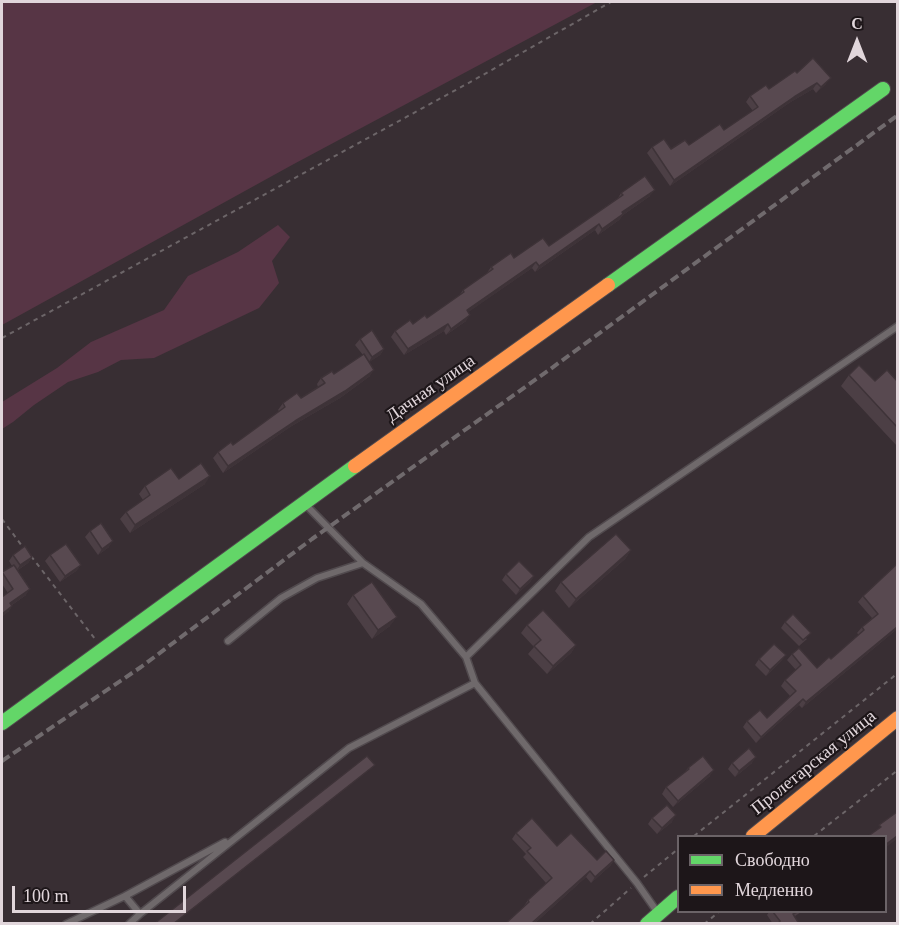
<!DOCTYPE html>
<meta charset="utf-8">
<style>
body{margin:0}
#map{position:relative;width:899px;height:925px;overflow:hidden;background:#382e33;font-family:Georgia,serif}
canvas{display:block}
.frame{position:absolute;inset:0;border:3px solid #e1d6db;pointer-events:none}
.legend{position:absolute;left:677px;top:835px;width:210px;height:78px;box-sizing:border-box;background:#1d1619;border:2px solid #6b6367;margin:0;padding:8px 10px;list-style:none;font-size:18px;color:#e1d6db}
.legend li{display:flex;align-items:center;gap:12px;height:30px}
.legend b{width:30px;border:2px solid #6b6367}
.north{position:absolute;left:827px;top:12px;width:60px;height:60px;-webkit-text-stroke:4px #1d1619;paint-order:stroke;rotate:0deg;font-size:16px;font-weight:700;line-height:24px;text-align:center;color:#e1d6db}
.north::after{content:'';display:block;margin:auto;width:21px;height:27px;background:#e1d6db;clip-path:polygon(50% 0,100% 100%,50% 72%,0 100%)}
.scale{position:absolute;left:12px;top:886px;width:174px;height:27px;box-sizing:border-box;border:3px solid #e1d6db;border-top:0;padding-left:8px;font-size:18px;line-height:21px;white-space:nowrap;color:#e1d6db;-webkit-text-stroke:4px #1d1619;paint-order:stroke}
</style>
<div id="map">
<canvas width="899" height="925"></canvas>
<div class="frame"></div>
<ul class="legend">
<li><b style="height:8px;background:#63d668"></b>Свободно</li>
<li><b style="height:8px;background:#ff974d"></b>Медленно</li>
</ul>
<div class="north">С</div>
<div class="scale">100 m</div>
</div>
<script>
const g = document.querySelector('canvas').getContext('2d');
g.lineJoin = 'round';
function fillPath(path, color) { g.fillStyle = color; g.fill(path, 'evenodd'); }
const poly = rows => new Path2D(rows.map(r => 'M' + r).join(''));
function stroke(path, color, width, dash) { g.strokeStyle = color; g.lineWidth = width; g.lineCap = dash ? 'butt' : 'round'; g.setLineDash(dash || []); g.stroke(path); }
function drawText(font, color, halo, rows, align = 'center') {
  g.font = font + ' Georgia,serif'; g.lineWidth = 4.5; g.setLineDash([]); g.textBaseline = 'middle'; g.strokeStyle = halo; g.fillStyle = color; for (const [text, x, y, turn = 0] of rows) {
    g.save(); g.translate(x, y); g.rotate((+turn || 0) * Math.PI / 180); g.textAlign = isNaN(turn) ? turn : align; if (halo) g.strokeText(text, 0, 0); g.fillText(text, 0, 0); g.restore();
  }
}
fillPath(poly([
 [2,2,597,2,292,165,2,325],
 [278,225,290,237,272,261,279,283,259,308,154,358,121,360,98,372,68,382,34,405,13,422,2,429,2,402,57,368,91,342,164,310,188,276,238,252]
]), '#573545');
const lane = poly([
 [304,503,363,563,421,604,466,657],
 [228,641,281,598,317,578,363,563],
 [125,896,225,842],
 [658,913,637,883,475,683,466,657,589,537,898,326],
 [140,914,349,748,475,683],
 [66,924,125,896,140,914,129,924]
]);
const fast = poly([
 [608,285,883,89],
 [2,723,355,466],
 [647,924,678,897]
]);
const slow = poly([
 [355,466,608,285],
 [753,836,898,718]
]);
stroke(lane, '#514a4e', 9);
stroke(fast, '#514a4e', 16);
stroke(slow, '#514a4e', 16);
stroke(poly([
 [2,338,474,80,611,2],
 [2,519,25,550],
 [31,556,95,639],
 [694,836,898,673],
 [814,836,898,770],
 [644,877,678,849],
 [590,924,631,888],
 [704,924,719,912]
]), '#6c6568', 2, [4.5, 4.5]);
stroke(lane, '#6f696b', 6);
stroke(fast, '#63d668', 14);
stroke(slow, '#ff974d', 14);
stroke(poly([
 [2,761,141,667,312,539,549,370,898,115]
]), '#706a6d', 4, [9, 4.5]);
fillPath(poly([
 [797,73,826,84,816,93,813,89,789,103,670,186,647,153,652,147,671,149,689,145,724,130,753,111,746,102,750,96,769,89],
 [621,193,650,196,623,215,619,220,598,235,595,230,535,272,532,268,468,312,466,321,446,335,444,331,404,355,391,337,395,331,427,318,459,296,463,290,487,273,491,267,549,246,618,198],
 [360,339,384,349,380,355,369,362,370,376,340,398,290,427,223,473,213,458,218,452,233,445,279,411,278,410,283,403,301,398,318,387,317,384,321,378,334,374,363,355,355,345],
 [849,375,875,381,897,381,897,446,841,386],
 [179,479,205,484,130,533,120,519,126,512,143,500,139,494,145,486],
 [90,531,109,547,98,555,85,537],
 [631,550,625,559,569,608,555,591,561,582],
 [13,555,32,557,28,563,18,570,26,595,12,605,12,606,8,612,8,593,2,584,2,573,12,566,9,561],
 [50,555,81,565,76,571,60,582,45,561],
 [506,574,534,576,530,582,516,595,502,580],
 [353,595,390,626,372,639,347,604],
 [863,596,897,629,802,708,799,705,756,743,743,727,747,721,767,718,790,696,781,686,785,680,796,670,787,660,792,654,817,668,831,659,859,635,857,633,862,627,872,618,858,602],
 [785,622,807,639,799,646,781,628],
 [527,625,576,645,571,653,547,674,528,654,534,647,521,633],
 [786,655,781,661,766,676,755,665,759,659],
 [732,763,752,763,735,777,728,769],
 [688,768,710,776,673,807,662,794,666,787,684,773],
 [652,818,672,822,657,834,648,824],
 [516,833,597,860,614,860,610,866,591,883,586,877,534,924,524,906,528,900,546,883,523,857,526,854,512,839],
 [769,912,801,912,795,916,797,924,773,924,767,915]
]), '#4c3f45');
fillPath(poly([
 [831,78,826,84,816,93,821,87],
 [817,83,813,89,789,103,670,186,674,180,794,97],
 [655,190,650,196,623,215,619,220,598,235,602,229,622,212],
 [599,224,595,230,535,272,539,266],
 [536,262,532,268,463,316,467,310],
 [470,315,466,321,446,335,451,329],
 [448,324,444,331,404,355,408,349],
 [384,349,380,355,368,363,372,357],
 [374,370,370,376,340,398,290,427,223,473,228,466,295,421],
 [210,476,205,484,130,533,135,525],
 [113,541,109,547,98,555,102,549],
 [631,550,625,559,569,608,576,599],
 [32,557,28,563,16,571,20,565],
 [81,565,76,571,60,582,65,576],
 [534,576,530,582,516,595,520,589],
 [30,589,26,595,6,609,10,603],
 [12,606,8,612,2,617,2,614],
 [397,617,390,626,372,639,378,630],
 [897,627,897,629,802,708,806,702],
 [576,645,571,653,547,674,553,666],
 [786,655,781,661,766,676,770,670],
 [803,699,799,705,756,743,761,737],
 [756,757,752,763,735,777,739,771],
 [375,765,372,768,174,924,173,924],
 [714,770,710,776,673,807,678,801],
 [676,815,672,822,657,834,662,828],
 [897,836,897,839,885,848,885,845],
 [614,860,610,866,591,883,595,877],
 [590,871,586,877,534,924,532,924]
]), '#3e3338');
const building = poly([
 [813,58,831,78,821,87,817,83,794,97,674,180,652,147,664,139,671,149,685,140,689,145,720,124,724,130,758,107,750,96,766,85,769,89,795,71,797,73,813,58],
 [645,176,655,190,622,212,623,214,602,229,599,224,539,266,536,262,467,310,470,315,451,329,448,324,408,349,395,331,410,320,413,324,425,315,427,318,464,292,463,290,493,269,491,267,511,253,514,258,543,238,549,246,623,195,621,193,645,176],
 [372,330,384,349,372,357,360,339,372,330],
 [364,354,374,370,345,391,295,421,228,466,218,452,231,442,233,445,285,407,283,403,297,393,301,398,325,383,321,378,332,371,334,374,364,354],
 [859,365,875,381,887,370,897,381,897,427,849,375,859,365],
 [201,463,210,476,135,525,126,512,150,495,145,486,171,468,179,479,201,463],
 [101,523,113,541,102,549,90,531,101,523],
 [616,534,631,550,576,599,561,582,616,534],
 [66,544,81,565,65,576,50,555,66,544],
 [25,546,32,557,20,565,13,555,25,546],
 [519,561,534,576,520,589,506,574,519,561],
 [897,564,897,627,806,702,803,699,761,737,747,721,760,710,767,718,796,691,785,680,801,665,792,654,799,648,817,668,829,657,831,659,864,630,862,627,878,614,863,596,897,564],
 [14,565,30,589,10,603,12,606,2,614,2,597,13,589,2,572,14,565],
 [372,582,397,617,378,630,353,595,372,582],
 [543,610,576,645,553,666,534,646,541,640,527,625,543,610],
 [793,614,811,633,803,640,785,622,793,614],
 [774,644,786,655,770,670,759,659,774,644],
 [749,748,756,757,739,771,732,763,749,748],
 [367,756,375,765,173,924,154,924,367,756],
 [703,756,714,770,678,801,666,787,689,769,688,768,703,756],
 [667,805,676,815,662,828,652,818,667,805],
 [897,812,897,836,885,845,885,837,867,837,881,827,879,825,897,812],
 [532,818,557,846,571,833,597,860,606,851,614,860,595,877,590,871,533,922,534,924,505,924,529,902,528,900,552,878,527,851,531,848,516,833,532,818],
 [773,912,797,912,793,914,798,922,796,924,778,924,780,921,773,912]
]);
fillPath(building, '#584950');
stroke(building, '#3e3338', 1.5);
drawText('18px', '#e1d6db', '#1d1619', [
 ["Дачная улица",431,389,-35],
 ["Пролетарская улица",814,763,-39]
]);
</script>
